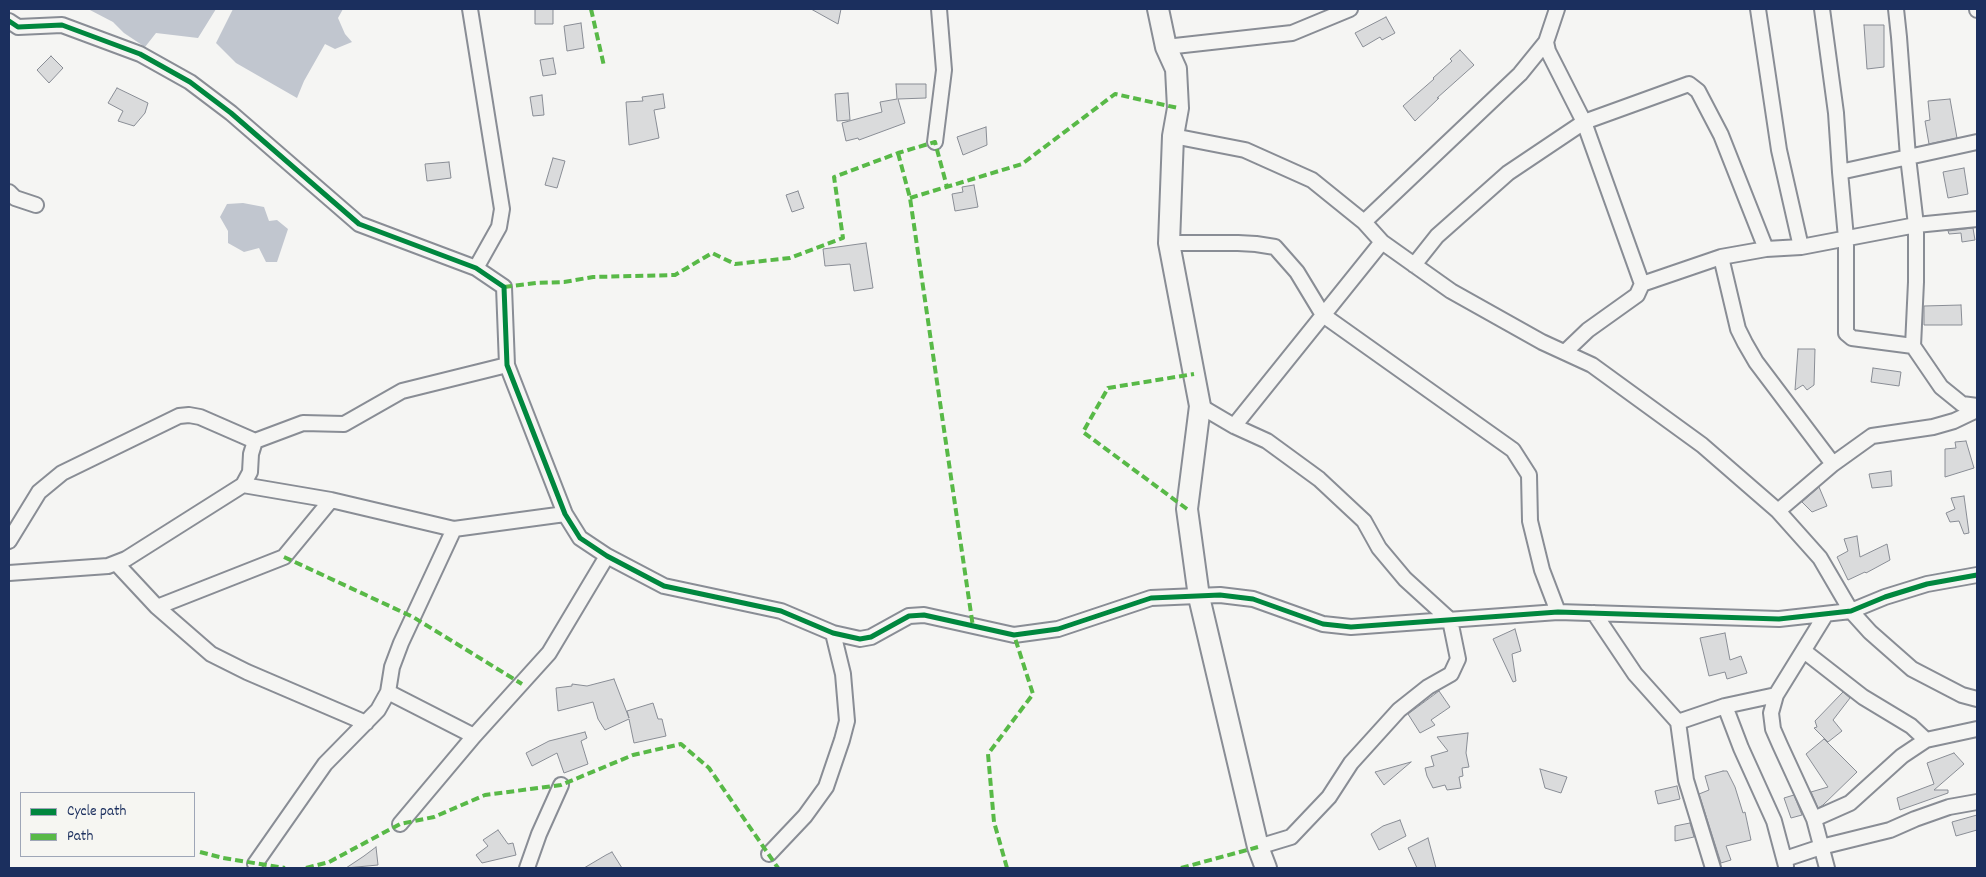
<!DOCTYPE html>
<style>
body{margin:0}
#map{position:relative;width:1986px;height:877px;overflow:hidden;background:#f5f5f3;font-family:Dekko,sans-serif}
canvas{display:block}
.frame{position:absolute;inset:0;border:10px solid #1b2f5e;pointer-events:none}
.legend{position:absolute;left:20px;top:792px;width:175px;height:65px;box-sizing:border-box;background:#f6f6f2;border:1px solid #9ea6b7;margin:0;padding:6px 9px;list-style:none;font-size:15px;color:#1b2f5e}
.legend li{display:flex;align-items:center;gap:10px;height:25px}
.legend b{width:25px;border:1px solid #9ea6b7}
</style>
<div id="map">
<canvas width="1986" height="877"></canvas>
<div class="frame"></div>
<ul class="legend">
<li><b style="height:6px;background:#00873e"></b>Cycle path</li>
<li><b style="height:6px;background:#58b947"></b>Path</li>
</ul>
</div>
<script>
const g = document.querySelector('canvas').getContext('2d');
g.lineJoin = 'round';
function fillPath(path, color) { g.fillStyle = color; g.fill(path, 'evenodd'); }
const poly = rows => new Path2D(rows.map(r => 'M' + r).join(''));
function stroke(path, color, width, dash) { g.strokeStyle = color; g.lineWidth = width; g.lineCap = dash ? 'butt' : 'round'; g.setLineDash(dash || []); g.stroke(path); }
fillPath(poly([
 [88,9,216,9,198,38,156,33,145,47,124,33,113,22],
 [233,9,343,9,338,18,345,34,352,42,335,49,325,44,304,81,297,98,236,63,216,43],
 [243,203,264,207,269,221,277,220,288,229,277,262,266,262,259,248,244,252,228,243,228,231,220,217,227,204]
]), '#c1c6cf');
const building = poly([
 [535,9,553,9,553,24,535,24,535,9],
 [811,9,841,9,838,24,811,9],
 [1386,17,1395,33,1382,40,1380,37,1363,47,1355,33,1386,17],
 [581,23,584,48,567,51,564,26,581,23],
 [1864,25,1884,25,1884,67,1867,69,1864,25],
 [1460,50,1474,65,1437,98,1439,98,1415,121,1403,106,1434,79,1433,78,1452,61,1450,59,1460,50],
 [51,56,63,68,49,83,37,70,51,56],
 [553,58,556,74,543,76,540,60,553,58],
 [896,84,926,84,926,98,898,99,905,123,859,140,858,138,846,141,842,123,882,112,880,102,897,99,896,84],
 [117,88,148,103,145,113,134,126,118,121,123,111,108,103,117,88],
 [848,93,850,120,837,121,835,94,848,93],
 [663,94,665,108,654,110,659,138,629,145,626,102,643,101,642,97,663,94],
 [542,95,544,115,533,116,530,97,542,95],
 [1950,99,1957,138,1929,144,1925,121,1930,120,1928,101,1950,99],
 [986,127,987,145,963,155,957,137,986,127],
 [553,158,565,161,557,188,545,185,553,158],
 [449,162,451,178,427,181,425,164,449,162],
 [1964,168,1968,194,1948,198,1943,172,1964,168],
 [974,185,978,207,955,211,952,194,963,192,962,187,974,185],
 [798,191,804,208,792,212,786,195,798,191],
 [1973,228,1975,240,1962,242,1961,233,1949,234,1948,231,1973,228],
 [866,243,873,288,854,291,850,264,825,266,823,249,866,243],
 [1961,305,1962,325,1924,325,1924,306,1961,305],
 [1798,349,1815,349,1814,385,1807,390,1803,385,1795,390,1798,349],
 [1873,368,1901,372,1899,386,1871,382,1873,368],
 [1966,441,1974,468,1945,477,1945,449,1956,448,1955,442,1966,441],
 [1891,471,1892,486,1872,488,1869,474,1891,471],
 [1819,487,1827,506,1812,512,1802,502,1819,487],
 [1964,496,1969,533,1964,534,1959,521,1950,522,1946,513,1955,509,1951,498,1964,496],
 [1857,536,1860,557,1887,544,1890,560,1866,573,1865,572,1848,580,1837,557,1848,551,1844,539,1857,536],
 [1515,629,1521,651,1512,654,1516,681,1513,682,1493,639,1515,629],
 [1725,633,1730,660,1741,656,1747,673,1727,679,1725,672,1709,676,1700,638,1725,633],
 [614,679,629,718,627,711,653,703,658,719,662,719,666,736,634,743,629,719,605,730,598,719,593,702,558,711,556,688,572,686,572,684,587,686,614,679],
 [1439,691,1450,707,1431,720,1435,725,1420,733,1408,714,1439,691],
 [1843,692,1850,698,1833,720,1842,731,1828,742,1814,728,1817,727,1815,721,1843,692],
 [585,732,587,738,581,741,588,764,564,773,557,753,532,766,526,753,549,741,585,732],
 [1468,733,1466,753,1469,767,1462,768,1463,776,1459,777,1461,788,1447,790,1445,785,1433,788,1427,776,1425,768,1434,766,1431,756,1448,751,1437,737,1468,733],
 [1824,739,1857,772,1823,805,1818,808,1811,792,1828,787,1806,754,1824,739],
 [1954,753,1964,764,1934,790,1948,790,1948,793,1900,810,1897,798,1934,784,1927,763,1954,753],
 [1411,762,1384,785,1375,772,1411,762],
 [1540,769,1567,777,1561,793,1545,788,1540,769],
 [1723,771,1727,771,1735,787,1743,813,1745,812,1751,840,1726,846,1731,860,1721,863,1699,794,1709,790,1705,776,1723,771],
 [1677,786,1680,799,1658,804,1655,791,1677,786],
 [1794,795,1802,815,1791,818,1784,798,1794,795],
 [1977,815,1977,830,1956,836,1952,822,1977,815],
 [1400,820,1406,836,1379,850,1371,834,1383,826,1400,820],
 [1690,823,1694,837,1675,841,1675,826,1690,823],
 [498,830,508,844,513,843,516,855,482,863,476,855,488,846,483,840,498,830],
 [1428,838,1436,868,1417,868,1408,848,1428,838],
 [376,847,378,865,346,868,364,856,376,847],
 [612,852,622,868,584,868,606,855,612,852]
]);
fillPath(building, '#dadbdc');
stroke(building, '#898d95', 1);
const street = poly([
 [470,9,502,209,499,227,476,268],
 [1758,9,1779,150,1801,247,1916,225,1977,219],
 [1822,9,1836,113,1840,172,1977,142],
 [1896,9,1899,37,1908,157,1916,225,1916,282,1913,346,1941,387,1962,404,1977,406],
 [1977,9,1977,10],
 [9,21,18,27,62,25,140,54,190,82,231,113,359,224,476,268,504,287,507,365,565,514,580,538,607,556,664,586,781,611,833,633,860,639,871,637,909,616,924,615,1014,635,1058,629,1151,598,1220,595,1253,599,1323,624,1351,627,1558,612,1779,619,1851,611,1885,597,1927,584,1977,575],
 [1546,42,1548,51,1584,122,1642,284,1721,257,1766,249,1801,247],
 [1166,47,1292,33,1350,9],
 [1173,136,1245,150,1312,180,1364,222,1382,242,1451,291,1542,342,1592,365,1702,445,1778,511,1820,558,1851,611,1870,632,1912,669,1962,695,1977,699],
 [935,142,944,70,939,9],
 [1840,172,1846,238,1846,333,1852,338,1913,346],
 [9,192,15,198,36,205],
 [1364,222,1520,74,1546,42,1557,9],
 [1169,243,1238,243,1256,244,1275,247,1297,272,1323,315,1513,450,1529,475,1530,521,1542,570,1558,612],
 [1721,257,1738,329,1745,343,1756,362,1833,464,1778,511],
 [1414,265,1437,236,1508,173,1584,122,1689,84,1698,91,1721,135,1766,249],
 [1565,352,1588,330,1637,295,1642,284],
 [1200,406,1234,426,1267,441,1319,479,1364,521,1379,548,1405,579,1450,620,1458,659,1451,674,1428,687,1399,710,1351,763,1329,797,1291,837,1258,847],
 [1234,426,1382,242],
 [1833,464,1872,436,1933,427,1954,421,1977,410],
 [243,485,331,500,454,529,565,514],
 [9,541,39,492,62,473,179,416,189,415,200,417,255,441],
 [116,563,157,607,211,654,247,672,366,723],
 [9,573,108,566,126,559,243,485,250,472,251,454,255,441,303,423,344,424,402,391,507,365],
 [157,607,284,557,331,500],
 [1594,613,1635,674,1678,722,1686,780,1713,868],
 [1826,614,1776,695,1771,713,1773,729,1780,745,1814,819,1827,868],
 [1804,651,1863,697,1911,726,1926,740],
 [388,692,474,736],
 [1725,706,1741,748,1774,821,1786,866],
 [1678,722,1725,706,1776,695],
 [1814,819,1850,803,1902,756,1926,740,1977,729],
 [400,824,474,736,549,653,607,556],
 [769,854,805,816,826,787,842,740,847,721,843,674,833,633],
 [1785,859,1821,847,1890,830,1915,819,1949,807,1977,802],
 [255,864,325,764,378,710,388,692,392,667,401,643,454,529],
 [527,868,539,834,561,785]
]);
const secondary = poly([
 [1158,9,1166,47,1176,69,1178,108,1173,136,1169,243,1200,406,1187,509,1199,597,1258,847,1266,868]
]);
stroke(street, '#898d95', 18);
stroke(secondary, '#898d95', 24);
stroke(street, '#f5f5f3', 14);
stroke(secondary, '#f5f5f3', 20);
stroke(poly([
 [591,9,604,66],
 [898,153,910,198,973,627],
 [910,198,1022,164,1115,94,1178,108],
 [504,287,536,283,564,282,593,277,675,275,712,253,735,264,790,258,843,238,834,177,898,153,935,142,947,187],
 [1187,509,1083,432,1108,388,1194,374],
 [284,557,413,617,522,684],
 [200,852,223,858,285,868],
 [306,868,329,862,400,824,434,817,485,795,561,785,633,755,681,744,709,768,778,868],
 [1007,868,994,822,988,754,1033,694,1014,635],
 [1181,868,1258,847]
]), '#58b947', 4, [8, 4]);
stroke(poly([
 [9,21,18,27,62,25,140,54,190,82,231,113,359,224,476,268,504,287,507,365,565,514,580,538,607,556,664,586,781,611,833,633,860,639,871,637,909,616,924,615,1014,635,1058,629,1151,598,1220,595,1253,599,1323,624,1351,627,1558,612,1779,619,1851,611,1885,597,1927,584,1977,575]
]), '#00873e', 5);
</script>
